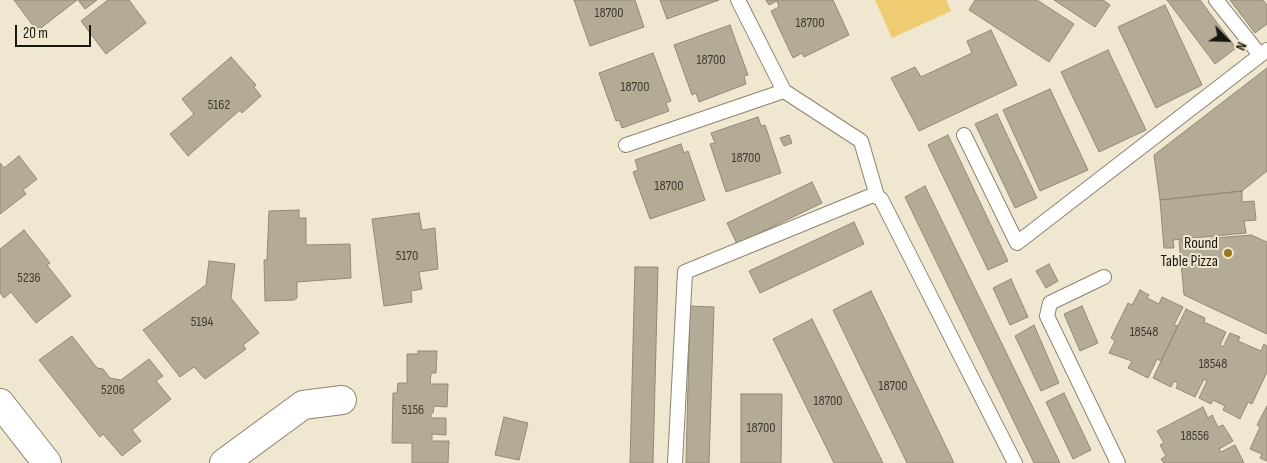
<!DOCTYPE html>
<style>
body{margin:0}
#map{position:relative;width:1267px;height:463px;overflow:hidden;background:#f0e7d0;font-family:"Sofia Sans Condensed",sans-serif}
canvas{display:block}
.north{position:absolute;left:1202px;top:15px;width:50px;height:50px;-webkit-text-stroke:4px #f0e7d0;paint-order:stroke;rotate:114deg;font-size:14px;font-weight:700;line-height:20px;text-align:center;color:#1a170f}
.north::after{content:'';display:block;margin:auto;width:18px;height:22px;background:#1a170f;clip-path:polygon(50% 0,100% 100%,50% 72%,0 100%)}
.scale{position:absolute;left:15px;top:25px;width:76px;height:22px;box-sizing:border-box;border:2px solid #1a170f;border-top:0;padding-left:6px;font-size:15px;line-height:18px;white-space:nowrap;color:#1a170f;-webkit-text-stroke:4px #f0e7d0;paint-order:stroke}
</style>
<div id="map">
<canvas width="1267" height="463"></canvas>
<div class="north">N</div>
<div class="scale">20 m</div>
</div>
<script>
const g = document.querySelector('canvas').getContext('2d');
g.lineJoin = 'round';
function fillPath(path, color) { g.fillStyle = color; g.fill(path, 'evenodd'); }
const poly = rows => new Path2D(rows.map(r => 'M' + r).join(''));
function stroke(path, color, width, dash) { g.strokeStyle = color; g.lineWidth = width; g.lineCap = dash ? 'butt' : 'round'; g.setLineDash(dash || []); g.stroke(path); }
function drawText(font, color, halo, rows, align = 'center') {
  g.font = font + ' "Sofia Sans Condensed",sans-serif'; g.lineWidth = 4; g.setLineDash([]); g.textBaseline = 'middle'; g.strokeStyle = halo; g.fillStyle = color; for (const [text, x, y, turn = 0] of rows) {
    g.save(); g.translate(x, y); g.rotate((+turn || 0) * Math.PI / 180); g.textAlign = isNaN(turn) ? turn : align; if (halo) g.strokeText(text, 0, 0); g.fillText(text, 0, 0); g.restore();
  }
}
fillPath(poly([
 [875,0,946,0,951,11,892,38]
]), '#efcc72');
const building = poly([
 [14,0,77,0,37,31,14,0],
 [78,0,97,0,85,9,78,0],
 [108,0,129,0,146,23,106,54,81,21,108,0],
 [574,0,635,0,644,27,590,46,574,0],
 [660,0,719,0,667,19,660,0],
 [766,0,833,0,849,35,804,57,802,53,793,58,771,11,779,7,777,1,769,5,766,0],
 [975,0,1037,0,1074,24,1049,62,969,10,975,0],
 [1054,0,1103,0,1110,5,1095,27,1054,0],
 [1167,0,1200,0,1236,48,1215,64,1167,0],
 [1230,0,1263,0,1267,5,1267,24,1255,33,1230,0],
 [1165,5,1202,85,1156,108,1118,27,1165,5],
 [730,25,748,75,744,76,746,84,699,102,696,93,692,95,674,45,730,25],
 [991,30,1017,85,919,131,891,78,915,67,921,77,972,53,967,41,991,30],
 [1108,50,1146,130,1099,152,1061,72,1108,50],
 [653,53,671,101,666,103,669,111,622,128,619,120,616,121,599,73,653,53],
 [231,57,256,85,254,87,261,96,242,113,240,110,188,156,170,134,194,114,182,99,231,57],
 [1267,68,1267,171,1242,191,1160,200,1154,155,1267,68],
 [1050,89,1088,170,1040,191,1003,110,1050,89],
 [997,114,1037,198,1015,208,975,124,997,114],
 [758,117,761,126,765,125,781,173,726,192,710,144,715,143,711,133,758,117],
 [789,135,792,143,784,146,780,138,789,135],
 [948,135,1008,261,988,270,928,145,948,135],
 [681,144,684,153,688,151,705,200,650,219,633,172,638,170,635,160,681,144],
 [19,156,37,179,23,190,26,194,0,214,0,163,4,168,19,156],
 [812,182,822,203,737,244,727,223,812,182],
 [925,186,1060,463,1034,463,905,197,925,186],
 [1242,191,1242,202,1254,201,1256,220,1244,221,1246,233,1173,240,1174,248,1164,248,1160,200,1242,191],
 [299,210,299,218,306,218,306,245,350,244,351,278,297,282,297,298,294,300,265,301,264,260,267,260,269,211,299,210],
 [419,213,422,230,435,228,438,269,419,272,422,289,411,291,412,302,384,306,372,219,419,213],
 [854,222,864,244,760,293,749,271,854,222],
 [24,230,50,263,47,265,71,296,36,323,11,292,4,298,0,293,0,249,24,230],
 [1251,235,1267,242,1267,334,1184,295,1179,241,1251,235],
 [209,261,235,264,231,298,259,333,243,345,246,349,205,379,194,367,180,377,143,330,206,285,209,261],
 [1049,264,1058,281,1046,288,1036,271,1049,264],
 [635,267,658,267,653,463,630,463,635,267],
 [1011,279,1028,317,1010,325,993,288,1011,279],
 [1140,290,1149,295,1147,298,1159,304,1162,297,1183,307,1174,325,1178,326,1161,361,1157,359,1148,378,1128,368,1132,361,1109,353,1115,341,1111,338,1128,303,1132,305,1140,290],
 [871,291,954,463,907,463,833,310,871,291],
 [690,306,714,307,709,463,686,463,690,306],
 [1082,306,1098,343,1080,351,1064,314,1082,306],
 [1186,309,1205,318,1204,322,1226,332,1220,345,1223,347,1230,333,1240,337,1238,341,1261,351,1264,344,1267,346,1267,372,1252,404,1248,402,1240,419,1223,410,1225,406,1213,400,1211,404,1199,398,1207,381,1204,379,1195,397,1176,388,1178,383,1174,381,1171,387,1153,378,1186,309],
 [812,319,883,463,834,463,773,339,812,319],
 [1034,325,1059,383,1041,391,1015,336,1034,325],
 [72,336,97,368,103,369,110,378,121,380,149,359,163,376,156,381,171,399,132,430,141,441,122,456,103,434,100,437,39,360,72,336],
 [418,351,437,351,436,373,431,373,430,384,448,384,447,407,434,406,433,413,431,413,431,418,446,418,446,435,432,434,432,441,449,441,448,463,412,463,412,443,392,443,393,393,397,393,398,383,407,383,407,354,418,354,418,351],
 [1064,393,1091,450,1073,459,1046,402,1064,393],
 [741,394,782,394,781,463,741,463,741,394],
 [1267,406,1267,461,1260,458,1262,454,1250,449,1260,427,1257,425,1267,406],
 [1203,407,1208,418,1212,415,1218,427,1223,425,1233,441,1219,449,1221,452,1235,445,1244,463,1164,463,1161,459,1166,456,1160,445,1164,443,1157,431,1203,407],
 [504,417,528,423,519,460,495,455,504,417]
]);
fillPath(building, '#b4ab96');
stroke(building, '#928a75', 1);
const lane = poly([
 [1216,0,1260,55],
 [784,91,861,141,877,196],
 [964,135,1017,243,1267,50],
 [626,145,784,91,738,0],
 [1104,277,1050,303,1047,316,1118,463],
 [675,463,685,272,873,195,881,199,1015,463]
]);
const street = poly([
 [0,403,47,463],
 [224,463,303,405,342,400]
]);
stroke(lane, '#8c8470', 16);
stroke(street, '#8c8470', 30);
stroke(lane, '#fff', 14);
stroke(street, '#fff', 28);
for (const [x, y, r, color] of [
 [1228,253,5,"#967820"]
]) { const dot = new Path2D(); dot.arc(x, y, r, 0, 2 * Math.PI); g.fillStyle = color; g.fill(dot); stroke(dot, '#f0e7d0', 2); }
drawText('14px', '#403c31', null, [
 ["18700",609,13],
 ["18700",810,23],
 ["18700",711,60],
 ["18700",635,87],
 ["5162",219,105],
 ["18700",746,158],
 ["18700",669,186],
 ["5170",407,256],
 ["5236",29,278],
 ["5194",202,322],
 ["18548",1144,332],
 ["18548",1213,364],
 ["18700",893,386],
 ["5206",113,390],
 ["18700",828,401],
 ["5156",413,410],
 ["18700",761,428],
 ["18556",1195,436]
]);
drawText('16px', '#1a170f', '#f0e7d0', [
 ["Round",1218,244],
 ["Table Pizza",1218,262]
], 'right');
</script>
